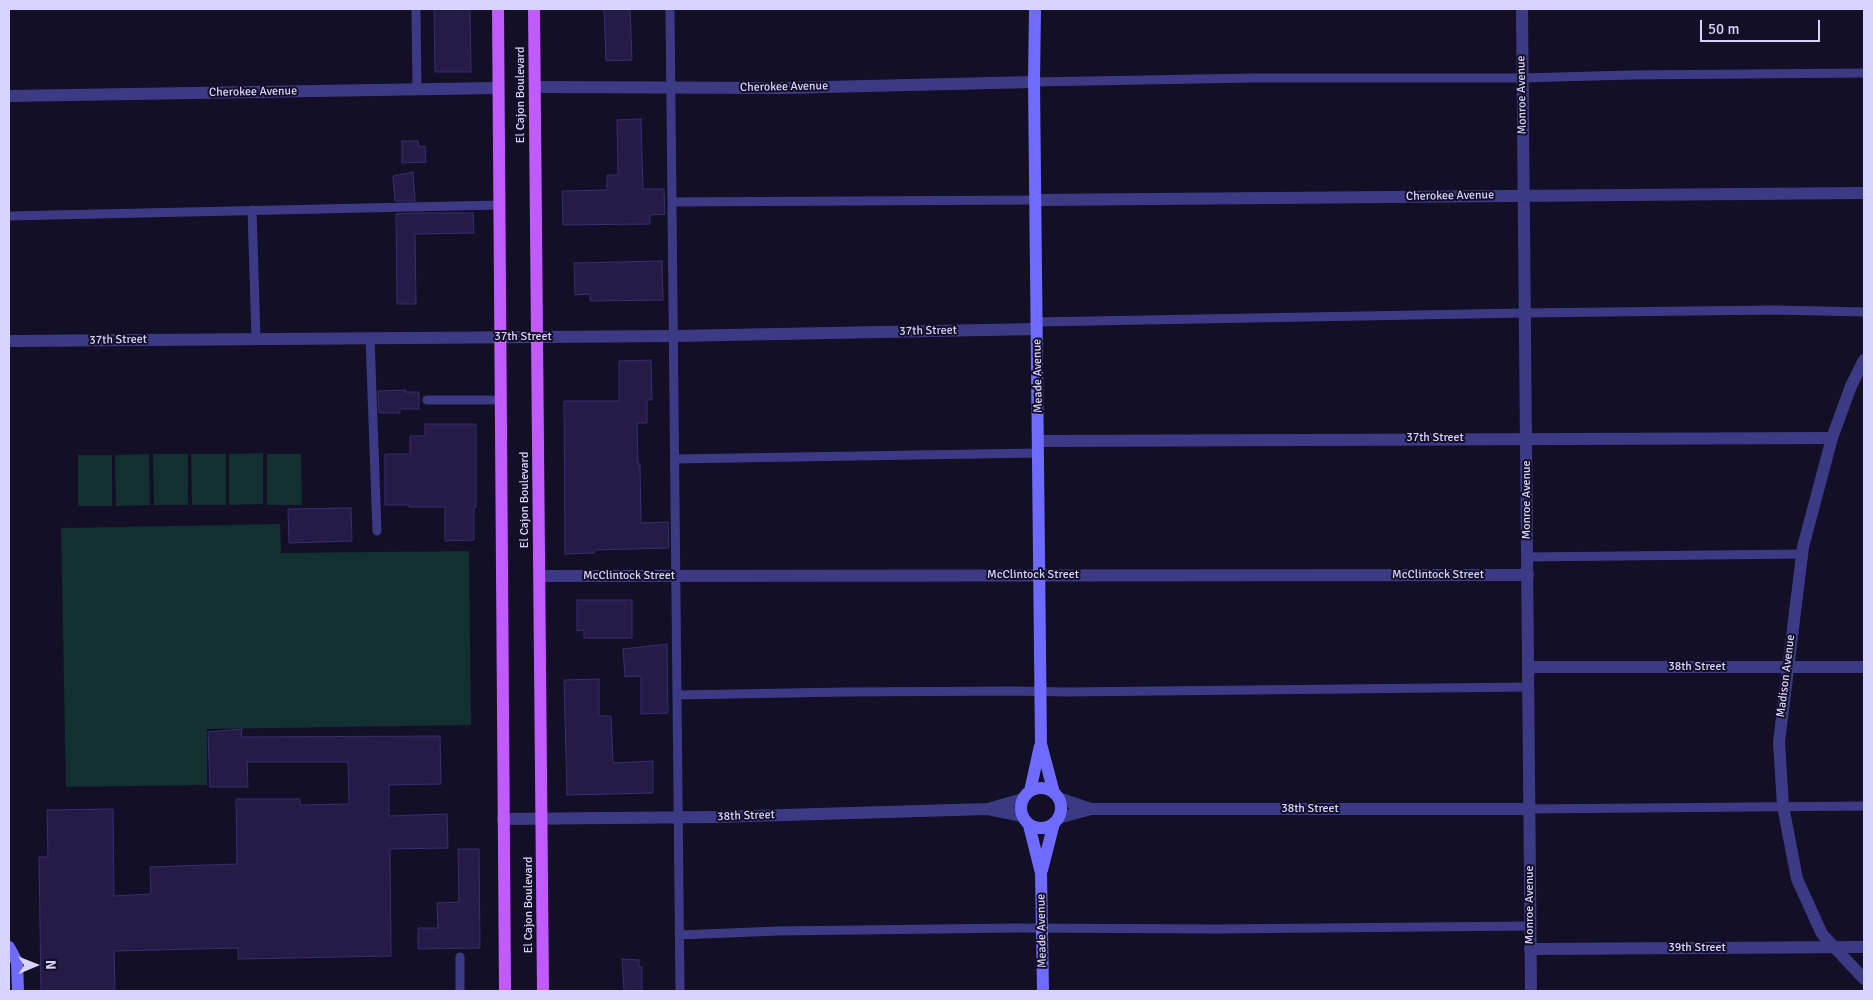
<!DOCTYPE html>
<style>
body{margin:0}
#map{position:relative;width:1873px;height:1000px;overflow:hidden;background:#130f26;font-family:Signika,sans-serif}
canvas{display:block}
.frame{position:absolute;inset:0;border:10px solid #d9d4ff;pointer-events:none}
.north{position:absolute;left:10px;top:940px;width:50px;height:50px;-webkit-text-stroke:4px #130f26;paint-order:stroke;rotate:89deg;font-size:14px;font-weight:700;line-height:20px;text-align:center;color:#d9d4ff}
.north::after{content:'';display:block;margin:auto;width:18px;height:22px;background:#d9d4ff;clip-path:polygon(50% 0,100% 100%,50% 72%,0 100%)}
.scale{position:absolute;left:1700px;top:20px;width:120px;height:22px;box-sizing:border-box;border:2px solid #d9d4ff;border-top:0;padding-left:6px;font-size:15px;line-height:18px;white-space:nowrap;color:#d9d4ff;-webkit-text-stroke:4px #130f26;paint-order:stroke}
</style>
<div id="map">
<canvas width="1873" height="1000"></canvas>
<div class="frame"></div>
<div class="north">N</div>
<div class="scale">50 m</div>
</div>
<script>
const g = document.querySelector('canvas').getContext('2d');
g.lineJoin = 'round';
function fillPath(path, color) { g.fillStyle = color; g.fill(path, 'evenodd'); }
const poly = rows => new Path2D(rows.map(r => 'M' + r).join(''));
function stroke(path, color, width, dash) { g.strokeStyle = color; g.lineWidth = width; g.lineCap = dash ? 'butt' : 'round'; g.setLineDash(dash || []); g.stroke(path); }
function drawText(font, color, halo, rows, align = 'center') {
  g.font = font + ' Signika,sans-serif'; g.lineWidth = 4; g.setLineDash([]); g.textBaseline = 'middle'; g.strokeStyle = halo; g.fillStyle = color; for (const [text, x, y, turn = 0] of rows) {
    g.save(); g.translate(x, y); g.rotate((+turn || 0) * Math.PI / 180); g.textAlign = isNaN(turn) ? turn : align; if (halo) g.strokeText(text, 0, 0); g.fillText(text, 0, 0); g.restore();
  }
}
fillPath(poly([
 [263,453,263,504,229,505,229,454],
 [149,454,150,505,116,506,115,455],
 [153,454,188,454,188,505,154,505],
 [191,454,226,454,226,505,192,505],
 [267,454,301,454,302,505,267,505],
 [78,455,112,455,112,506,78,506],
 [280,524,281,553,469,551,471,725,207,729,207,785,66,787,61,528]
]), '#12302f');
const building = poly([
 [434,9,470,9,471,72,435,72,434,9],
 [604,9,630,9,632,60,606,61,604,9],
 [641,119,643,189,664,189,665,214,650,215,650,224,563,225,562,191,607,190,607,175,618,175,617,120,641,119],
 [402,141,418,141,419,147,425,146,426,162,402,163,402,141],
 [413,172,415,201,395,201,393,176,413,172],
 [416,213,473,213,474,233,415,234,416,304,397,304,396,214,416,213],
 [662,261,663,300,590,301,590,294,575,295,574,263,662,261],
 [651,360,652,400,647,400,647,423,637,423,638,464,640,464,641,523,668,522,669,548,594,550,594,553,565,554,564,401,619,401,619,361,651,360],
 [405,390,405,392,419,392,419,409,400,409,400,413,379,413,378,391,405,390],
 [425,424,476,424,476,507,474,507,474,540,445,541,445,507,409,507,409,505,385,505,385,454,410,454,410,436,425,436,425,424],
 [351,508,352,541,289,543,288,509,351,508],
 [577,600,632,600,632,638,584,638,584,630,577,631,577,600],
 [667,644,668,713,641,714,641,676,625,677,623,649,667,644],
 [599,679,599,716,611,716,613,763,653,761,653,793,567,795,564,680,599,679],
 [242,729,241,737,440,736,441,784,389,785,389,816,447,814,448,848,390,849,391,956,238,959,238,948,114,951,115,991,41,991,39,857,48,857,47,810,113,809,114,896,151,894,150,867,237,864,236,799,300,799,300,805,349,804,348,762,247,762,248,787,210,787,208,732,242,729],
 [458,849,479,849,480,948,418,949,418,928,438,928,437,903,459,902,458,849],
 [622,959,639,960,639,967,642,967,642,991,624,991,622,959]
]);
fillPath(building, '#241b47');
stroke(building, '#3b2d73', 1);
stroke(poly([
 [416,9,417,89],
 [670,9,680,991],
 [1034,82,1253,78,1522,78,1631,75,1864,73],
 [672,202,1035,200],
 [252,210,256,338],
 [9,216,499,205],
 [1037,322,1524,313,1775,310,1864,312],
 [370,337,377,531],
 [427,400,500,400],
 [675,459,1038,453],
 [1528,557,1802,554],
 [677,695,845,692,1013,691,1065,692,1529,687],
 [1529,809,1864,806],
 [679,935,778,931,1016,928,1218,929,1530,926],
 [460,957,460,991]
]), '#3d3a85', 9);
stroke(poly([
 [535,87,783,88,1034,82],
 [9,96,498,88],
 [9,341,674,336,1037,329],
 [1039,441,1832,438],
 [539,576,1528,575],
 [1529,667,1864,667],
 [1058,798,1091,809],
 [1058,818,1091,809,1529,809],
 [1530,949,1864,947]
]), '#3d3a85', 12);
stroke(poly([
 [1522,9,1531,991],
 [1035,200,1864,193],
 [1864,360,1851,386,1832,438,1803,547,1779,742,1783,806,1797,879,1822,934,1864,979],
 [991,808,1023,799],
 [503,819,717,817,988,809,1022,816]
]), '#3d3a85', 12);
stroke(poly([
 [1035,9,1034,82,1041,744,1054,793],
 '1021 808a20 20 0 1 1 40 0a20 20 0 1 1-40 0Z',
 [1030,791,1040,746],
 [1029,825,1041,873,1043,991],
 [1042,870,1054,823],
 [9,947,17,962,18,991]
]), '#6f6bff', 12);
stroke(poly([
 [498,9,505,991],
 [534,9,543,991]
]), '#c25bff', 12);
drawText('12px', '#d9d4ff', '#130f26', [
 ["Cherokee Avenue",784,87,-1],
 ["Cherokee Avenue",253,92,-1],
 ["El Cajon Boulevard",521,95,-90],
 ["Monroe Avenue",1522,95,-91],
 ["Cherokee Avenue",1450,196,-1],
 ["37th Street",928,331,-1],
 ["37th Street",523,337],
 ["37th Street",118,340,-1],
 ["Meade Avenue",1038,376,-91],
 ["37th Street",1435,438],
 ["El Cajon Boulevard",525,500,-90],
 ["Monroe Avenue",1527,500,-90],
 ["McClintock Street",1033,575],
 ["McClintock Street",1438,575],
 ["McClintock Street",629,576],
 ["38th Street",1697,667],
 ["Madison Avenue",1786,676,-83],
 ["38th Street",1310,809],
 ["38th Street",746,816,-2],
 ["El Cajon Boulevard",529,905,-90],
 ["Monroe Avenue",1530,905,-90],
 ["Meade Avenue",1042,931,-91],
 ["39th Street",1697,948]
]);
</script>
